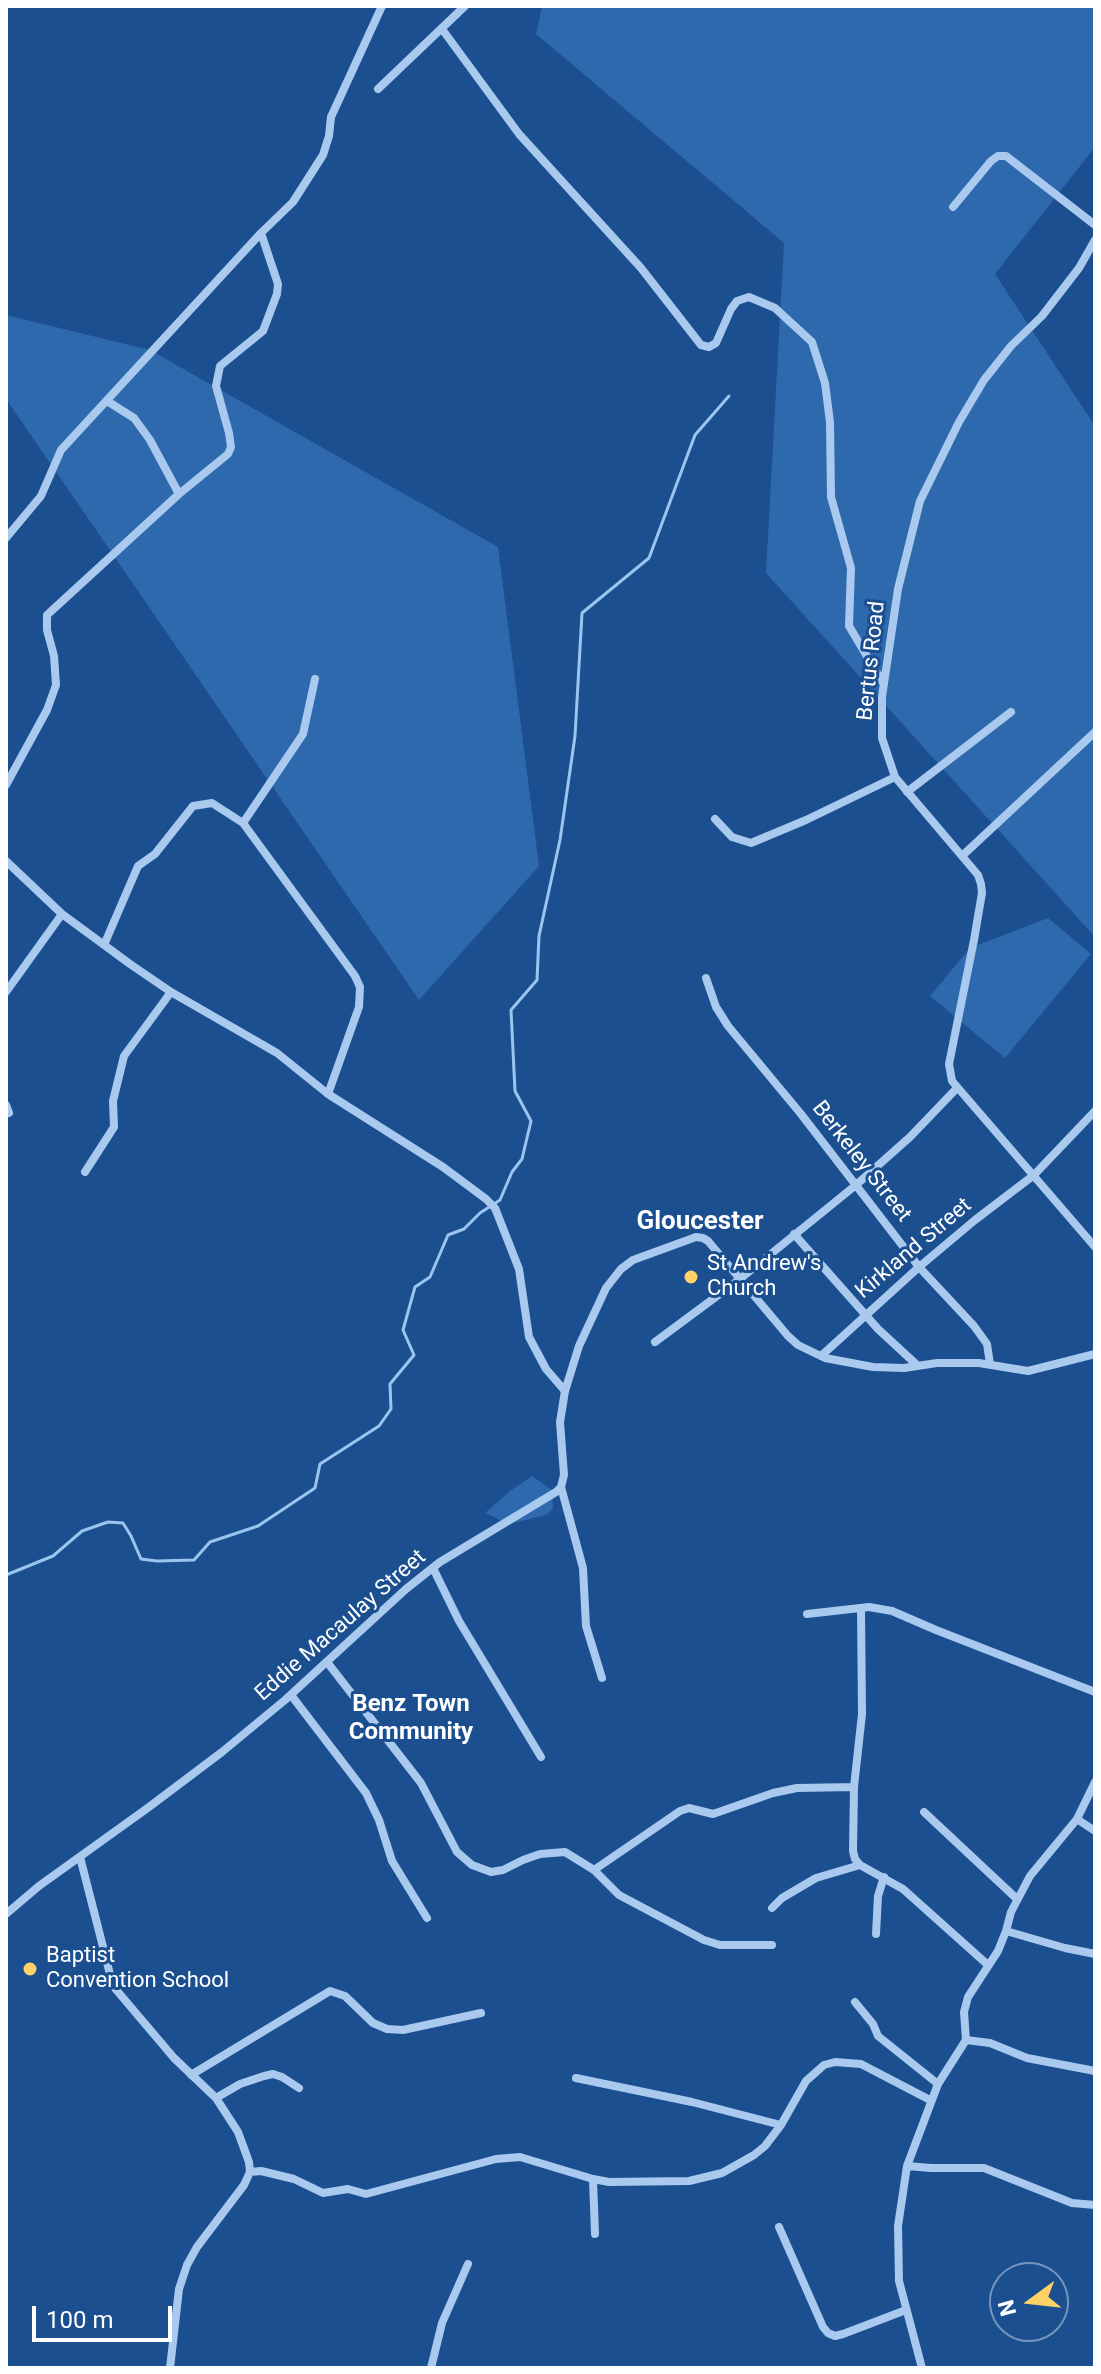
<!DOCTYPE html>
<style>
body{margin:0}
#map{position:relative;width:1101px;height:2374px;overflow:hidden;background:#1b4f8f;font-family:Roboto,sans-serif}
canvas{display:block}
.frame{position:absolute;inset:0;border:8px solid #fff;pointer-events:none}
.north{position:absolute;left:989px;top:2262px;width:80px;height:80px;box-sizing:border-box;background:#1b4f8f;border:2px solid #7695bc;border-radius:50%;rotate:255deg;font-size:22px;font-weight:700;line-height:32px;text-align:center;color:#fff}
.north::after{content:'';display:block;margin:auto;width:28px;height:36px;background:#ffd166;clip-path:polygon(50% 0,100% 100%,50% 72%,0 100%)}
.scale{position:absolute;left:32px;top:2306px;width:140px;height:36px;box-sizing:border-box;border:4px solid #fff;border-top:0;padding-left:10px;font-size:24px;line-height:28px;white-space:nowrap;color:#fff;-webkit-text-stroke:6px #1b4f8f;paint-order:stroke}
</style>
<div id="map">
<canvas width="1101" height="2374"></canvas>
<div class="frame"></div>
<div class="north">N</div>
<div class="scale">100 m</div>
</div>
<script>
const g = document.querySelector('canvas').getContext('2d');
g.lineJoin = 'round';
function fillPath(path, color) { g.fillStyle = color; g.fill(path, 'evenodd'); }
const poly = rows => new Path2D(rows.map(r => 'M' + r).join(''));
function stroke(path, color, width, dash) { g.strokeStyle = color; g.lineWidth = width; g.lineCap = dash ? 'butt' : 'round'; g.setLineDash(dash || []); g.stroke(path); }
function drawText(font, color, halo, rows, align = 'center') {
  g.font = font + ' Roboto,sans-serif'; g.lineWidth = 6; g.setLineDash([]); g.textBaseline = 'middle'; g.strokeStyle = halo; g.fillStyle = color; for (const [text, x, y, turn = 0] of rows) {
    g.save(); g.translate(x, y); g.rotate((+turn || 0) * Math.PI / 180); g.textAlign = isNaN(turn) ? turn : align; if (halo) g.strokeText(text, 0, 0); g.fillText(text, 0, 0); g.restore();
  }
}
fillPath(poly([
 [542,6,1095,6,1095,147,995,274,1095,426,1095,937,766,573,784,243,536,34],
 [6,315,150,350,498,547,539,866,419,1000,6,399],
 [1048,918,1091,954,1005,1058,930,996,970,948],
 [532,1476,552,1490,553,1509,546,1515,509,1524,485,1513,510,1491]
]), '#2e69ad');
stroke(poly([
 [6,1575,53,1556,82,1531,108,1522,123,1523,131,1536,141,1559,157,1561,194,1560,210,1542,258,1526,315,1488,320,1464,379,1426,391,1409,390,1384,414,1355,403,1330,415,1287,430,1277,448,1235,464,1229,480,1213,500,1200,512,1172,522,1159,531,1121,515,1091,511,1010,537,980,539,936,560,840,575,736,582,613,649,558,695,435,729,396]
]), '#9cc4f0', 3);
stroke(poly([
 [442,29,519,134,641,268,701,345,709,347,716,343,731,309,737,301,749,297,775,308,812,342,825,383,830,422,831,497,851,568,849,626,883,683],
 [378,89,465,6],
 [953,207,991,161,998,156,1006,156,1095,225],
 [1095,240,1079,268,1042,316,1011,346,984,380,959,422,920,501,898,589,882,697,882,738,895,777,978,875,981,884,982,893,974,940,949,1064,952,1081,1095,1247],
 [107,401,134,418,150,440,179,494],
 [6,538,41,496,61,450,261,233,293,202,323,155,329,136,331,117,382,6],
 [6,785,47,710,56,685,54,656,47,630,47,615,179,494,228,454,231,447,229,433,216,386,220,366,263,331,277,294,278,284,261,233],
 [907,792,1011,712],
 [715,819,732,837,751,843,806,820,895,777],
 [243,823,303,734,315,679],
 [962,856,1095,732],
 [6,861,62,914,130,964,171,992,277,1053,328,1094,443,1167,486,1199,495,1208,519,1269,529,1337,546,1369,565,1391],
 [104,945,138,866,155,854,193,806,212,803,243,823,355,976,360,987,359,1007,328,1094],
 [706,978,716,1007,728,1026,801,1114,919,1267,974,1326,987,1344,990,1364],
 [6,992,62,914],
 [6,1105,9,1113],
 [85,1172,114,1127,113,1101,124,1056,171,992],
 [794,1234,878,1329,917,1365],
 [655,1342,740,1279,856,1185,910,1137,957,1088],
 [821,1356,919,1267,975,1220,1034,1175,1095,1111],
 [561,1487,583,1568,586,1626,602,1678],
 [433,1568,459,1621,541,1757],
 [861,1608,862,1714,854,1787,853,1851,855,1859,860,1865,903,1889,988,1965],
 [807,1614,869,1607,892,1611,936,1630,1095,1692],
 [327,1662,421,1783,457,1852,472,1865,491,1872,503,1870,523,1860,540,1854,565,1852,594,1870,619,1895,704,1940,720,1945,772,1945],
 [291,1695,366,1793,379,1820,392,1861,427,1918],
 [924,1812,1017,1899],
 [1077,1819,1095,1831],
 [80,1857,113,1986,174,2058,216,2098,240,2084,264,2076,273,2074,282,2077,299,2088],
 [594,1870,680,1811,689,1808,713,1814,773,1793,797,1788,854,1787],
 [772,1908,782,1898,816,1878,860,1865],
 [6,1914,39,1886,149,1807,222,1752,285,1700,406,1589,440,1562,556,1492,561,1487,564,1475,560,1422,565,1391,579,1346,606,1288,621,1269,633,1260,696,1237,703,1238,708,1241,788,1336,798,1345,825,1358,873,1367,904,1368,937,1363,979,1363,1028,1371,1095,1354],
 [1006,1931,1065,1948,1095,1954],
 [876,1934,878,1896,884,1877],
 [855,2002,873,2024,878,2036,938,2084],
 [966,2040,964,2012,968,1997,998,1951,1006,1931,1011,1912,1030,1876,1077,1819,1095,1782],
 [191,2075,330,1991,345,1996,373,2023,387,2029,403,2030,481,2013],
 [576,2078,692,2102,781,2125],
 [907,2166,931,2168,984,2168,1072,2203,1095,2205],
 [250,2172,261,2171,294,2179,323,2193,348,2189,366,2194,496,2159,520,2157,593,2179,609,2182,689,2181,722,2173,754,2155,765,2146,781,2125,806,2081,824,2065,835,2062,861,2064,930,2100],
 [593,2179,595,2234],
 [779,2227,823,2327,828,2333,835,2336,843,2334,906,2310],
 [170,2368,179,2289,187,2265,197,2247,244,2185,250,2172,249,2162,238,2132,216,2098],
 [431,2368,442,2323,468,2264],
 [922,2368,899,2281,898,2226,907,2166,938,2084,966,2040,990,2043,1027,2058,1095,2071]
]), '#a9c9ee', 8);
for (const [x, y, r, color] of [
 [691,1277,8,"#ffd166"],
 [30,1969,8,"#ffd166"]
]) { const dot = new Path2D(); dot.arc(x, y, r, 0, 2 * Math.PI); g.fillStyle = color; g.fill(dot); stroke(dot, '#1b4f8f', 3); }
drawText('22px', '#fff', '#1b4f8f', [
 ["Bertus Road",872,661,-84],
 ["Berkeley Street",861,1162,52],
 ["Kirkland Street",914,1249,-40],
 ["Eddie Macaulay Street",341,1626,-41]
]);
drawText('22px', '#fff', '#1b4f8f', [
 ["St Andrew's",707,1264],
 ["Church",707,1289],
 ["Baptist",46,1956],
 ["Convention School",46,1981]
], 'left');
drawText('bold 24px', '#fff', '#1b4f8f', [
 ["Benz Town",411,1705],
 ["Community",411,1733]
]);
drawText('bold 26px', '#fff', '#1b4f8f', [
 ["Gloucester",700,1222]
]);
</script>
